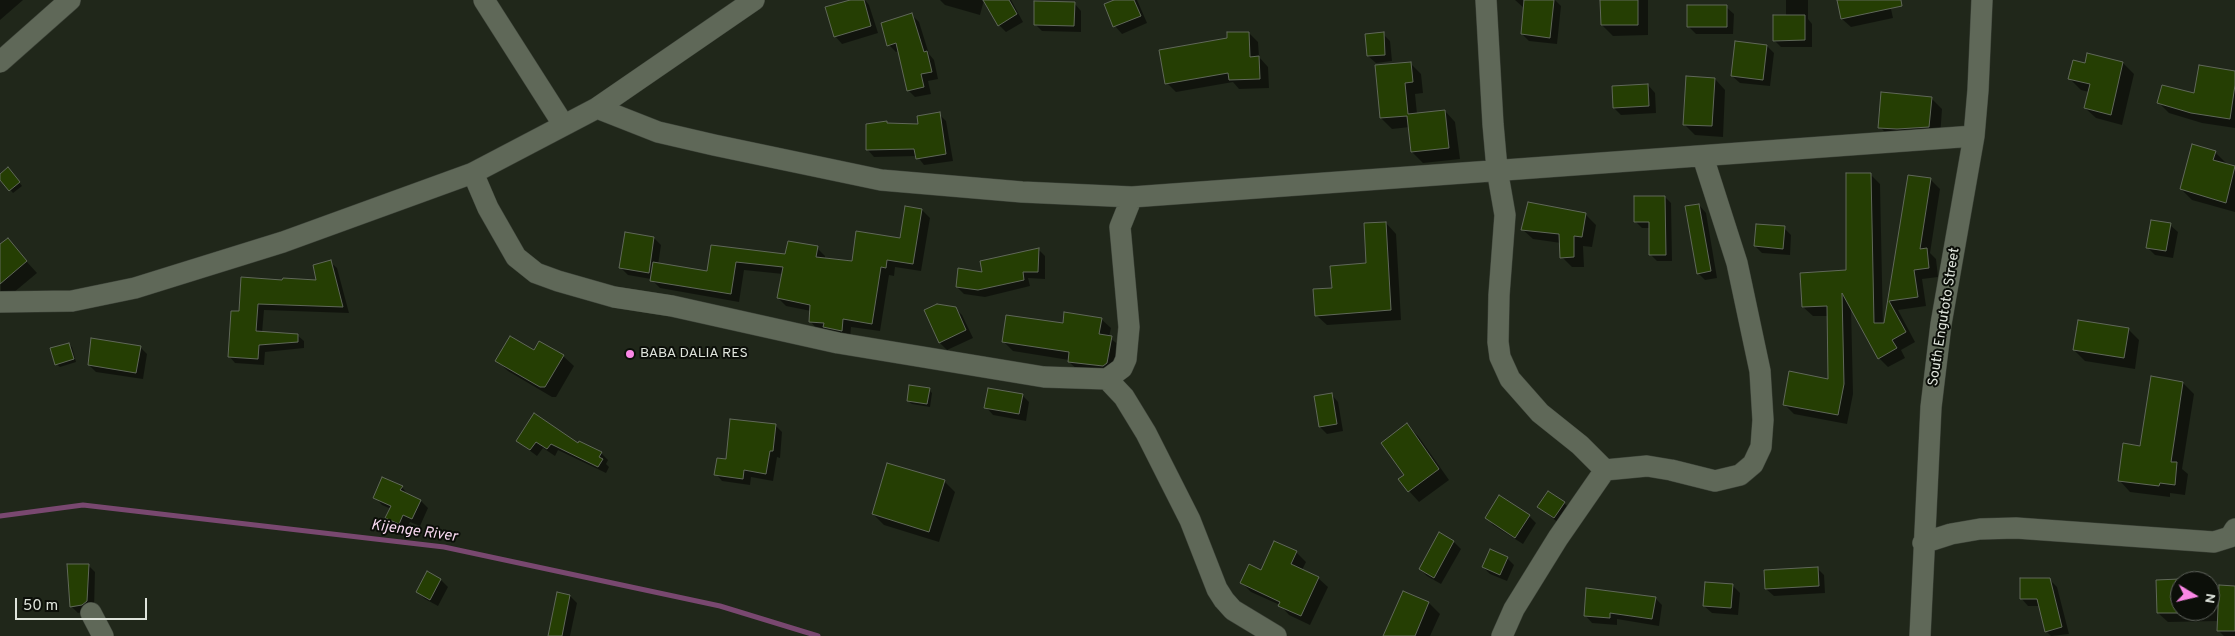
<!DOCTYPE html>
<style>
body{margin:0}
#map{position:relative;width:2235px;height:636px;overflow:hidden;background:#20271a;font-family:Overpass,sans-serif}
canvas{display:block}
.north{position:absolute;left:2170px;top:571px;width:50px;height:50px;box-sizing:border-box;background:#0c0f09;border:1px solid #60645d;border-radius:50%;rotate:99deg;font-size:14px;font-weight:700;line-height:20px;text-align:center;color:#dfe4dc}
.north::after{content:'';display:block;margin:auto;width:18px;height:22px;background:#fb87e6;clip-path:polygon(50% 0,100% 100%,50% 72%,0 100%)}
.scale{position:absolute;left:15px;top:598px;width:132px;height:22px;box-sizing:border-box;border:2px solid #dfe4dc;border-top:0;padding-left:6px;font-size:15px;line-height:18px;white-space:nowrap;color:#dfe4dc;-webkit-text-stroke:4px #0c0f09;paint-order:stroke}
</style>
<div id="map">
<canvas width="2235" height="636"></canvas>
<div class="north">N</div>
<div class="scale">50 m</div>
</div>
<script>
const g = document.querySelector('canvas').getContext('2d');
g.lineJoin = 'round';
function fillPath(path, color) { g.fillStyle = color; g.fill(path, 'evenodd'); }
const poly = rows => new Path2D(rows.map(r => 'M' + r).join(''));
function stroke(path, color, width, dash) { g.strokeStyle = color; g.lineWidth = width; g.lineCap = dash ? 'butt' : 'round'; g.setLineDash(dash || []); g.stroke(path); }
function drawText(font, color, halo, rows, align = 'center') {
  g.font = font + ' Overpass,sans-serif'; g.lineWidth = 4; g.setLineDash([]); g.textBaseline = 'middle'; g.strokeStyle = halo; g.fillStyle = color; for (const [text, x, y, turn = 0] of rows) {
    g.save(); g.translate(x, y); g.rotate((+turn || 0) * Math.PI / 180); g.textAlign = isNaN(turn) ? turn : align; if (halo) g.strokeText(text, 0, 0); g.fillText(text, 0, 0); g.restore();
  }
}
fillPath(poly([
 [0,0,23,0,0,20],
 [854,0,865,0,869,5,878,33,842,44,835,36],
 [940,0,984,0,980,15,945,5],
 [992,0,1011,0,1023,22,1006,32,999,25],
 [1117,0,1137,0,1147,23,1122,34,1115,26],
 [1515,0,1555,0,1561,6,1557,44,1529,41,1522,34,1525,9],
 [1602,0,1648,0,1648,35,1613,36,1602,25],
 [1786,0,1808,0,1808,19,1812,24,1812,47,1781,47,1774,40,1786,16],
 [1838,0,1889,0,1893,18,1851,27,1842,19],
 [1074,3,1081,11,1081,32,1042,31,1035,24],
 [1726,7,1734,14,1733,34,1696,34,1688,26],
 [912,15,919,22,929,54,934,60,938,79,928,81,931,94,915,97,908,90,899,51,896,52,889,45],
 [1249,33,1258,42,1259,57,1268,67,1269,88,1239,89,1233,82,1176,92,1167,83,1229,39],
 [1383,34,1390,41,1392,61,1376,63,1368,56],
 [1767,46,1774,53,1770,86,1740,83,1732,76],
 [1410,63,1421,74,1423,93,1415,94,1417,114,1445,111,1455,122,1460,159,1423,163,1412,152,1410,127,1392,129,1381,118],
 [2123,63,2134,74,2122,125,2096,118,2085,108,2089,92,2081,90,2070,79,2086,65],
 [2235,72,2235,128,2202,123,2169,113,2159,103,2195,95],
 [1715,79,1725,90,1723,137,1695,135,1684,124],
 [1648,85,1655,93,1656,113,1621,115,1614,108],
 [1931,98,1942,109,1940,137,1891,138,1880,127],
 [939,114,946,121,953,161,924,165,917,156,874,157,867,149,886,122,889,125,919,125],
 [2215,152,2226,163,2226,165,2235,167,2235,212,2192,200,2181,189],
 [11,172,22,186,13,193,0,178,0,175],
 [1870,174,1880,184,1883,329,1909,176,1930,179,1940,189,1930,253,1936,259,1938,277,1922,279,1926,306,1898,310,1915,342,1901,350,1905,358,1888,367,1879,358,1851,306,1853,394,1847,424,1794,414,1785,405,1830,380,1828,316,1813,316,1803,307,1848,271],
 [1665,197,1671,203,1672,261,1657,261,1650,254,1650,228,1642,228,1635,221],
 [1699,205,1706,213,1717,278,1705,280,1698,273],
 [922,210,930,218,921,271,895,267,894,276,889,275,880,331,851,327,850,338,818,330,810,321,811,311,786,306,778,298,783,274,744,270,739,302,660,288,651,279,628,275,621,268,626,234,654,238,661,245,658,265,708,272,712,246,786,255,817,248,825,256,825,259,853,262,901,240],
 [1585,214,1596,225,1592,247,1583,246,1584,267,1572,267,1562,257,1561,243,1533,239,1522,229],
 [1386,223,1396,234,1401,320,1327,325,1316,315,1333,289,1368,264],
 [2170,225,2178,232,2173,258,2155,255,2148,248],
 [1784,228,1791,235,1790,255,1762,253,1755,246],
 [7,240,37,273,1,303,0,246],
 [1038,249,1045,256,1045,279,1028,278,1030,286,985,297,964,294,957,287,983,273],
 [330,262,337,268,349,313,264,310,262,333,297,335,304,341,304,348,265,352,264,365,235,363,229,356,240,312,284,282,318,281],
 [955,308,962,315,973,338,947,350,940,343],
 [1101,319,1111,328,1109,337,1121,347,1116,373,1079,371,1069,362,1069,360,1013,351,1003,341,1064,325],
 [2128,329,2139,340,2135,369,2085,361,2074,350],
 [68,344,72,347,76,362,60,367,56,364],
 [140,347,147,354,143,379,96,372,89,365],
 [534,352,563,356,574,366,556,397,552,397,508,371,497,361],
 [2183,383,2194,394,2182,469,2188,474,2185,495,2170,493,2170,497,2130,492,2120,481],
 [929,390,932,393,930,407,912,404,908,401],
 [1331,394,1338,402,1343,431,1327,434,1320,427],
 [1022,395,1029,402,1026,421,993,415,986,407],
 [775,425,782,432,780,458,777,457,773,481,751,477,750,485,722,481,716,474,727,460],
 [1407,425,1418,436,1449,480,1419,502,1409,491],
 [517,441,579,445,601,453,608,460,606,464,609,467,606,473,558,450,555,456,543,448,537,456],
 [944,481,955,492,939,542,884,525,873,514],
 [402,487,408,495,421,501,428,508,420,526,410,522,406,531,394,525,387,518,391,509,382,505,375,497],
 [1564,503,1571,510,1561,525,1539,507],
 [1529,516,1536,523,1523,544,1493,525,1486,517],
 [1454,542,1461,549,1441,584,1427,576,1420,569],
 [1296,552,1306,562,1302,570,1318,578,1328,587,1310,625,1289,615,1280,605,1251,592,1242,583],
 [1507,558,1514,565,1507,581,1490,574,1483,567],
 [88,565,95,572,94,609,78,613,71,606],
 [1817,568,1824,575,1825,593,1774,596,1766,589],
 [2049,579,2057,587,2069,634,2051,636,2046,631,2040,606,2028,606,2021,598],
 [441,580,448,587,438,606,425,599,417,592],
 [2203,580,2204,581,2180,581,2180,611,2210,611,2210,586,2235,587,2235,636,2224,636,2218,630,2219,621,2168,622,2158,613,2158,581],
 [1706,583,1733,586,1740,593,1738,615,1712,613,1704,606],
 [1404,592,1429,603,1440,614,1430,636,1384,636],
 [570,596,577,603,570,636,549,636],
 [1655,598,1662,605,1659,626,1617,619,1617,625,1592,623,1585,615]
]), '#0007');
stroke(poly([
 [0,516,83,505,444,547,720,606,818,636]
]), '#794870', 5);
const building = poly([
 [850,0,864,0,871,26,834,37,825,7,850,0],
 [983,0,1009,0,1017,14,998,26,983,0],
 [1114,0,1134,0,1141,16,1113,27,1104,4,1114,0],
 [1524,0,1554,0,1550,38,1521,34,1524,0],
 [1600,0,1638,0,1638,25,1601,25,1600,0],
 [1837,0,1901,0,1902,6,1841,19,1837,0],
 [1034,1,1075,2,1074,26,1034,25,1034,1],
 [1687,5,1727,5,1727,27,1687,27,1687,5],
 [912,13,924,52,927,51,932,72,921,74,924,87,907,91,896,43,887,46,881,23,912,13],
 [1773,15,1805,15,1805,40,1773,41,1773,15],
 [1227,32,1249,32,1250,57,1259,56,1260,79,1229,80,1228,73,1165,84,1159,50,1227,38,1227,32],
 [1384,32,1385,55,1367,56,1365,34,1384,32],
 [1735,41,1767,45,1763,80,1731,76,1735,41],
 [2087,53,2123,62,2111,115,2084,108,2090,84,2068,79,2073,60,2085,63,2087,53],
 [1411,62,1413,82,1405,83,1408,114,1445,110,1449,148,1411,152,1407,116,1380,118,1375,65,1411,62],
 [2199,65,2235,71,2235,85,2230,119,2191,113,2157,103,2162,85,2194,93,2199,65],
 [1686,76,1715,78,1712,126,1683,125,1686,76],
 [1648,84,1649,106,1613,108,1612,86,1648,84],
 [1881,92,1932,97,1929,127,1897,129,1878,128,1881,92],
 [940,112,946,154,916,159,914,149,866,150,866,124,887,121,887,123,918,124,917,116,940,112],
 [2192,144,2216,151,2213,160,2235,166,2226,203,2180,189,2192,144],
 [8,167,20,182,9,191,0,180,0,174,8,167],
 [1846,173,1871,173,1874,323,1884,323,1908,175,1931,178,1920,249,1927,248,1929,268,1914,270,1918,297,1889,301,1906,332,1892,340,1897,348,1878,359,1842,293,1844,384,1838,415,1783,405,1789,371,1828,379,1827,306,1802,307,1800,273,1846,270,1846,173],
 [1634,196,1665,196,1666,255,1649,255,1649,222,1634,222,1634,196],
 [1528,202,1586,213,1582,237,1574,236,1574,257,1560,258,1559,234,1521,230,1528,202],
 [1699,204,1711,271,1697,274,1685,206,1699,204],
 [905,206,922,209,913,264,887,260,886,268,881,267,872,324,843,319,842,331,823,327,824,323,809,322,810,305,777,298,783,267,736,262,731,294,650,281,653,262,707,271,711,245,785,254,788,241,818,246,816,257,852,261,856,231,900,238,905,206],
 [2151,220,2171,223,2166,251,2146,248,2151,220],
 [1386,222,1391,310,1315,316,1313,289,1332,288,1330,266,1366,263,1364,223,1386,222],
 [1756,224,1785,226,1783,249,1754,246,1756,224],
 [625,232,654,237,649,273,619,268,625,232],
 [8,238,27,261,0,284,0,244,8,238],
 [1039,248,1038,272,1023,272,1024,280,978,290,956,287,958,268,982,272,980,261,1039,248],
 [331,260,343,307,258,304,256,331,298,334,298,342,259,345,258,359,228,357,231,311,239,311,241,277,282,280,283,278,316,280,313,265,331,260],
 [937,304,956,307,966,330,939,343,924,310,937,304],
 [1064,312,1102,318,1099,334,1112,336,1107,363,1103,366,1068,362,1069,352,1002,342,1006,315,1063,323,1064,312],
 [2078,320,2129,328,2124,358,2073,350,2078,320],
 [510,336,534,350,539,341,564,355,545,387,540,387,495,361,510,336],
 [91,338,141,346,136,373,88,365,91,338],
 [69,343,74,359,55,365,50,348,69,343],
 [2151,376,2183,382,2171,462,2177,462,2175,485,2160,483,2159,486,2118,481,2123,443,2140,446,2151,376],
 [909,385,930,388,927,404,907,401,909,385],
 [988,388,1023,394,1019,414,984,408,988,388],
 [1332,393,1337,424,1319,427,1314,396,1332,393],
 [534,413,578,443,579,441,602,452,599,457,603,459,598,467,551,444,547,449,536,442,530,450,516,441,534,413],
 [730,419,776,424,773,451,770,451,766,474,744,470,743,479,714,475,717,458,726,459,730,419],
 [1407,423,1439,469,1408,492,1398,479,1404,475,1381,443,1407,423],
 [887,463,945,480,929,532,872,514,887,463],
 [382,477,403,486,400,490,421,500,412,519,403,515,399,524,385,518,391,506,373,498,382,477],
 [1548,491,1565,502,1554,518,1537,507,1548,491],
 [1499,495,1530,515,1515,538,1485,518,1499,495],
 [1439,532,1454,541,1434,578,1419,569,1439,532],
 [1274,541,1297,551,1291,564,1319,577,1301,616,1278,606,1280,602,1240,583,1249,564,1261,570,1274,541],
 [1490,549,1508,557,1500,575,1482,567,1490,549],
 [67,564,89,564,87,601,82,605,70,607,67,564],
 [1818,567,1819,586,1765,589,1764,570,1818,567],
 [427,571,441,579,430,600,416,592,427,571],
 [2020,578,2050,578,2062,627,2045,632,2037,599,2020,599,2020,578],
 [2180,579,2180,613,2157,613,2156,580,2180,579],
 [1705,582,1733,584,1731,608,1703,606,1705,582],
 [2219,585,2235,586,2235,631,2217,631,2219,585],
 [1586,588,1656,597,1652,619,1610,613,1610,618,1584,616,1586,588],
 [1403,591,1429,602,1415,636,1383,636,1403,591],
 [557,592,570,595,562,636,548,636,557,592]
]);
fillPath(building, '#253e03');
stroke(building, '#606859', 1);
const minor = poly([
 [484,0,563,124],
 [1486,0,1493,124,1497,169,1505,215,1499,295,1498,342,1500,357,1510,379,1540,413,1580,445,1605,470],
 [0,62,70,0],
 [597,108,658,132,714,145,881,180,1022,192,1132,197,1974,136],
 [473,173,488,208,516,257,536,273,558,281,614,297,672,306,838,343,1044,377,1107,379,1124,397,1146,433,1190,520,1217,589,1224,600,1233,610,1276,636],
 [0,302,72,301,135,288,283,242,473,173,597,108,754,0],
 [1107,379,1122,368,1126,359,1129,327,1120,227,1132,197],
 [1923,543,1951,534,1980,529,2016,528,2214,542,2230,537,2235,529],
 [91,613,103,636],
 [1502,636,1514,609,1558,538,1605,470,1647,466,1671,470,1715,481,1740,475,1753,464,1761,447,1763,420,1760,371,1737,263,1703,157],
 [1920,636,1931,407,1941,324,1974,136,1978,90,1982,0]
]);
stroke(minor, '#3d4339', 22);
stroke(minor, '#5f6858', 21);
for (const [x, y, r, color] of [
 [630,354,5,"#fb87e6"]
]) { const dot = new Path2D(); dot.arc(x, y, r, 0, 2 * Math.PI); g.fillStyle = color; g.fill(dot); stroke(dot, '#0c0f09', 2); }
drawText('14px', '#dfe4dc', '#0c0f09', [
 ["South Engutoto Street",1945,317,-81]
]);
drawText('14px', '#dfe4dc', '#0c0f09', [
 ["BABA DALIA RES",640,354]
], 'left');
drawText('italic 15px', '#f8d8f0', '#0c0f09', [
 ["Kijenge River",414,532,8]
]);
</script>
